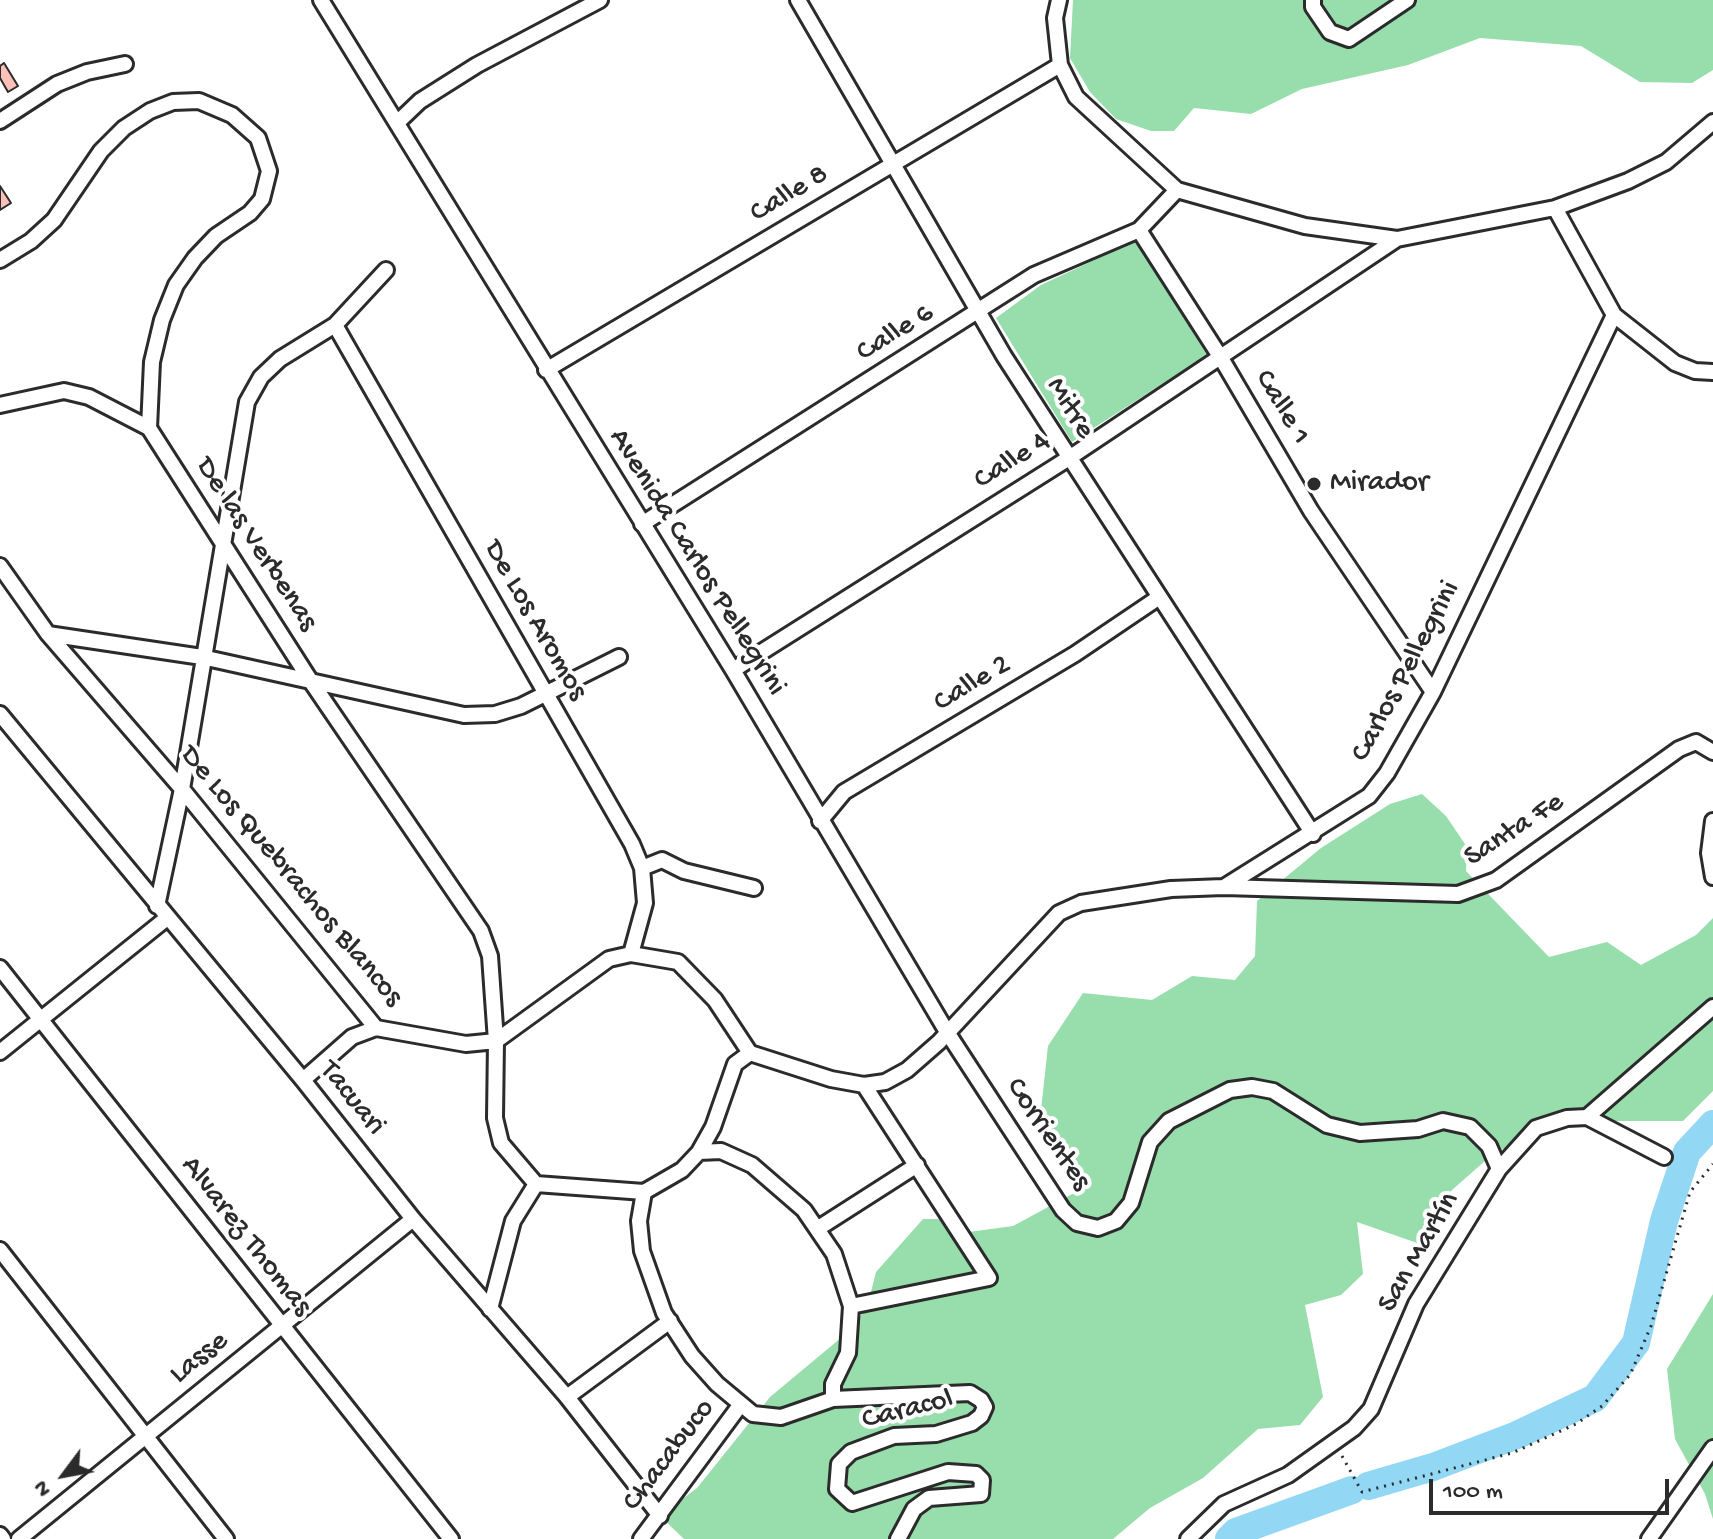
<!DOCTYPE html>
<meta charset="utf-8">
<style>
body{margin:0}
#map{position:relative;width:1713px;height:1539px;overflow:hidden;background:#fff;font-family:"Gochi Hand",sans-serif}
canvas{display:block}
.north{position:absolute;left:24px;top:1435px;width:80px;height:80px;-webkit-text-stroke:6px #fff;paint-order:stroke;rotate:238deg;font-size:22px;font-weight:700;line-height:32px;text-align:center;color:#2b2b2b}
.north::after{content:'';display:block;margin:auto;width:28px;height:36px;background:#2b2b2b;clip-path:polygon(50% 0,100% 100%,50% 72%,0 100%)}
.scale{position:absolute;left:1429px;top:1479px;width:240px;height:36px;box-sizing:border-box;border:4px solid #2b2b2b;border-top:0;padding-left:10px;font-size:24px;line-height:28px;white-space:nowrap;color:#2b2b2b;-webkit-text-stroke:6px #fff;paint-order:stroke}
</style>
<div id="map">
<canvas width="1713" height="1539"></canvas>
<div class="north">N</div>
<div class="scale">100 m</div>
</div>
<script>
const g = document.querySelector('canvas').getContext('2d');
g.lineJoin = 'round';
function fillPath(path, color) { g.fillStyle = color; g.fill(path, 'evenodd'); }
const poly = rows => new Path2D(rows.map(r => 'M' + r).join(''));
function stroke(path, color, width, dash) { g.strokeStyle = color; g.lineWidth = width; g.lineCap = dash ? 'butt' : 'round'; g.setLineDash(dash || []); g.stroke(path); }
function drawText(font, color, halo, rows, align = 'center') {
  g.font = font + ' "Gochi Hand",sans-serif'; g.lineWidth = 8; g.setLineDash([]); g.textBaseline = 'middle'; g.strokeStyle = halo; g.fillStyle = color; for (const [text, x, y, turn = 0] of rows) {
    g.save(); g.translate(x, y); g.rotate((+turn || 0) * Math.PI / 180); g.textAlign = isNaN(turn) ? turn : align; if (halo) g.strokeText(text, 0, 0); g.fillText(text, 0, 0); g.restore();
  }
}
fillPath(poly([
 [1073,0,1713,0,1713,70,1692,83,1640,82,1581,46,1480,38,1408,65,1302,89,1251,114,1194,108,1174,131,1151,131,1116,119,1090,92,1070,58],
 [1135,241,1207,355,1072,442,996,318,1041,285],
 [1422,794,1446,816,1467,847,1466,871,1549,957,1607,942,1641,965,1696,935,1713,918,1713,1091,1683,1121,1587,1121,1552,1127,1494,1153,1452,1190,1417,1243,1357,1222,1363,1274,1341,1295,1305,1305,1323,1397,1300,1425,1258,1429,1203,1478,1150,1508,1113,1539,684,1539,660,1516,697,1488,770,1397,842,1337,867,1308,876,1272,923,1219,946,1219,961,1233,1013,1226,1076,1192,1040,1119,1048,1046,1083,993,1152,1000,1192,976,1235,980,1255,956,1257,901,1321,848,1390,804],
 [1713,1294,1713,1519,1705,1494,1675,1439,1667,1369]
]), '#97deac');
stroke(poly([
 [1368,1486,1433,1467,1517,1435,1595,1398,1636,1343,1664,1221,1687,1152,1713,1124],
 [1229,1539,1236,1532,1352,1490]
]), '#92d7f4', 28);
const building = poly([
 [4,63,18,86,8,92,0,78,0,66,4,63],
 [0,186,11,203,0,210,0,186]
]);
fillPath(building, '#fdc1b9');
stroke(building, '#2b2b2b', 2);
const minor = poly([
 [321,0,733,670,947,1032,1063,1210,1077,1223,1098,1228,1116,1221,1131,1203,1150,1142,1169,1121,1230,1090,1252,1087,1273,1091,1327,1125,1360,1133,1418,1129,1443,1121,1470,1127,1489,1146,1499,1169],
 [798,0,1004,356,1313,834],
 [1059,0,1055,18,1060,65,1076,97,1177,190,1305,226,1397,239,1555,208,1628,181,1666,162,1713,122],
 [1313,0,1313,7,1330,32,1349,39,1407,0],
 [0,121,57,84,87,72,125,64],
 [398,122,420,101,477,65,600,0],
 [1555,208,1614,315,1675,363,1695,371,1713,372],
 [1139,230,1221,358,1311,511,1433,692],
 [0,260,31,241,54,220,101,151,124,128,150,111,173,102,199,101,232,115,258,138,269,171,262,199,250,213,216,236,195,258,176,285,162,320,152,362,149,428,310,680,481,931,490,956,496,1041,495,1118,501,1143,536,1184,644,1192],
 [335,325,632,844,642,868,645,903,631,954],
 [546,370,1060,65],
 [0,405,64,391,89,397,149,428],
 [642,524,1034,275,1139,230,1177,190],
 [0,566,48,634,182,789,376,1028,466,1044,496,1041,609,959,631,954,678,962,715,1000,750,1053],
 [48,634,202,657,464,715,495,714,521,706,619,657],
 [733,670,1069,458,1397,239],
 [0,714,303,1080,413,1219,567,1397,660,1516],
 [820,821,844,792,1075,654,1158,598],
 [1713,821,1709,853,1713,877],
 [642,868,662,860,684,871,754,888],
 [1224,887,1458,894,1496,880,1679,749,1696,742,1713,752],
 [157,906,182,789,247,402,261,377,280,359,335,325,386,270],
 [0,968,451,1539],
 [0,1052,167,918],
 [750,1053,831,1079,864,1085,885,1082,907,1070,939,1042,1059,913,1081,903,1171,889,1224,887,1369,796,1387,773,1433,692,1614,315],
 [750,1053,735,1064,713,1127,699,1152,682,1170,644,1192,639,1221,642,1251,664,1313,692,1356,717,1384,753,1414,781,1417,833,1399,970,1393,981,1400,985,1407,981,1416,972,1423,936,1434,894,1436,851,1452,839,1464,837,1489,852,1503,948,1472,976,1474,982,1480,981,1494,929,1498,914,1509,898,1539],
 [303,1080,352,1037,376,1028],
 [1587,1117,1664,1157],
 [699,1152,721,1151,752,1165,804,1210,834,1254,851,1306,848,1353,833,1384,833,1399],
 [817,1229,917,1165],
 [0,1250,226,1539],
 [851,1306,989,1278,864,1085],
 [490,1309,513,1221,536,1184],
 [567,1397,670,1321],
 [0,1535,3,1539],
 [19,1539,413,1219],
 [641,1539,741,1404],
 [1188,1539,1224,1504,1288,1475,1354,1428,1371,1409,1416,1304,1499,1169,1536,1128,1567,1118,1587,1117,1713,1007],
 [1649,1539,1713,1448]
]);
stroke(minor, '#2b2b2b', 20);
stroke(poly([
 [1342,1456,1362,1492,1512,1453,1576,1424,1602,1406,1630,1375,1651,1326,1690,1192,1713,1164]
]), '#2b2b2b', 3, [2, 6]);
stroke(minor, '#fff', 14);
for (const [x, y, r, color] of [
 [1314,484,8,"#2b2b2b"]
]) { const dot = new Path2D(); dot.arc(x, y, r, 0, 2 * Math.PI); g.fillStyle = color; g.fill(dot); stroke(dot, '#fff', 3); }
drawText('30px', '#2b2b2b', '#fff', [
 ["Calle 8",790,195,-31],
 ["Calle 6",896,334,-32],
 ["Calle 1",1281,408,59],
 ["Mitre",1069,409,58],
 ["Calle 4",1013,462,-32],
 ["De las Verbenas",255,545,57],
 ["Avenida Carlos Pellegrini",696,563,58],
 ["De Los Aromos",534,621,60],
 ["Carlos Pellegrini",1407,672,-62],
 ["Calle 2",973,685,-31],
 ["Santa Fe",1515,831,-33],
 ["De Los Quebrachos Blancos",290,877,50],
 ["Tacuari",351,1099,51],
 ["Corrientes",1047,1135,56],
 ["Alvarez Thomas",245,1237,52],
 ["San Martín",1420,1253,-60],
 ["Lasse",200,1359,-39],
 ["Caracol",908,1411,-14],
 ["Chacabuco",670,1456,-53]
]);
drawText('30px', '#2b2b2b', '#fff', [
 ["Mirador",1330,484]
], 'left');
</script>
